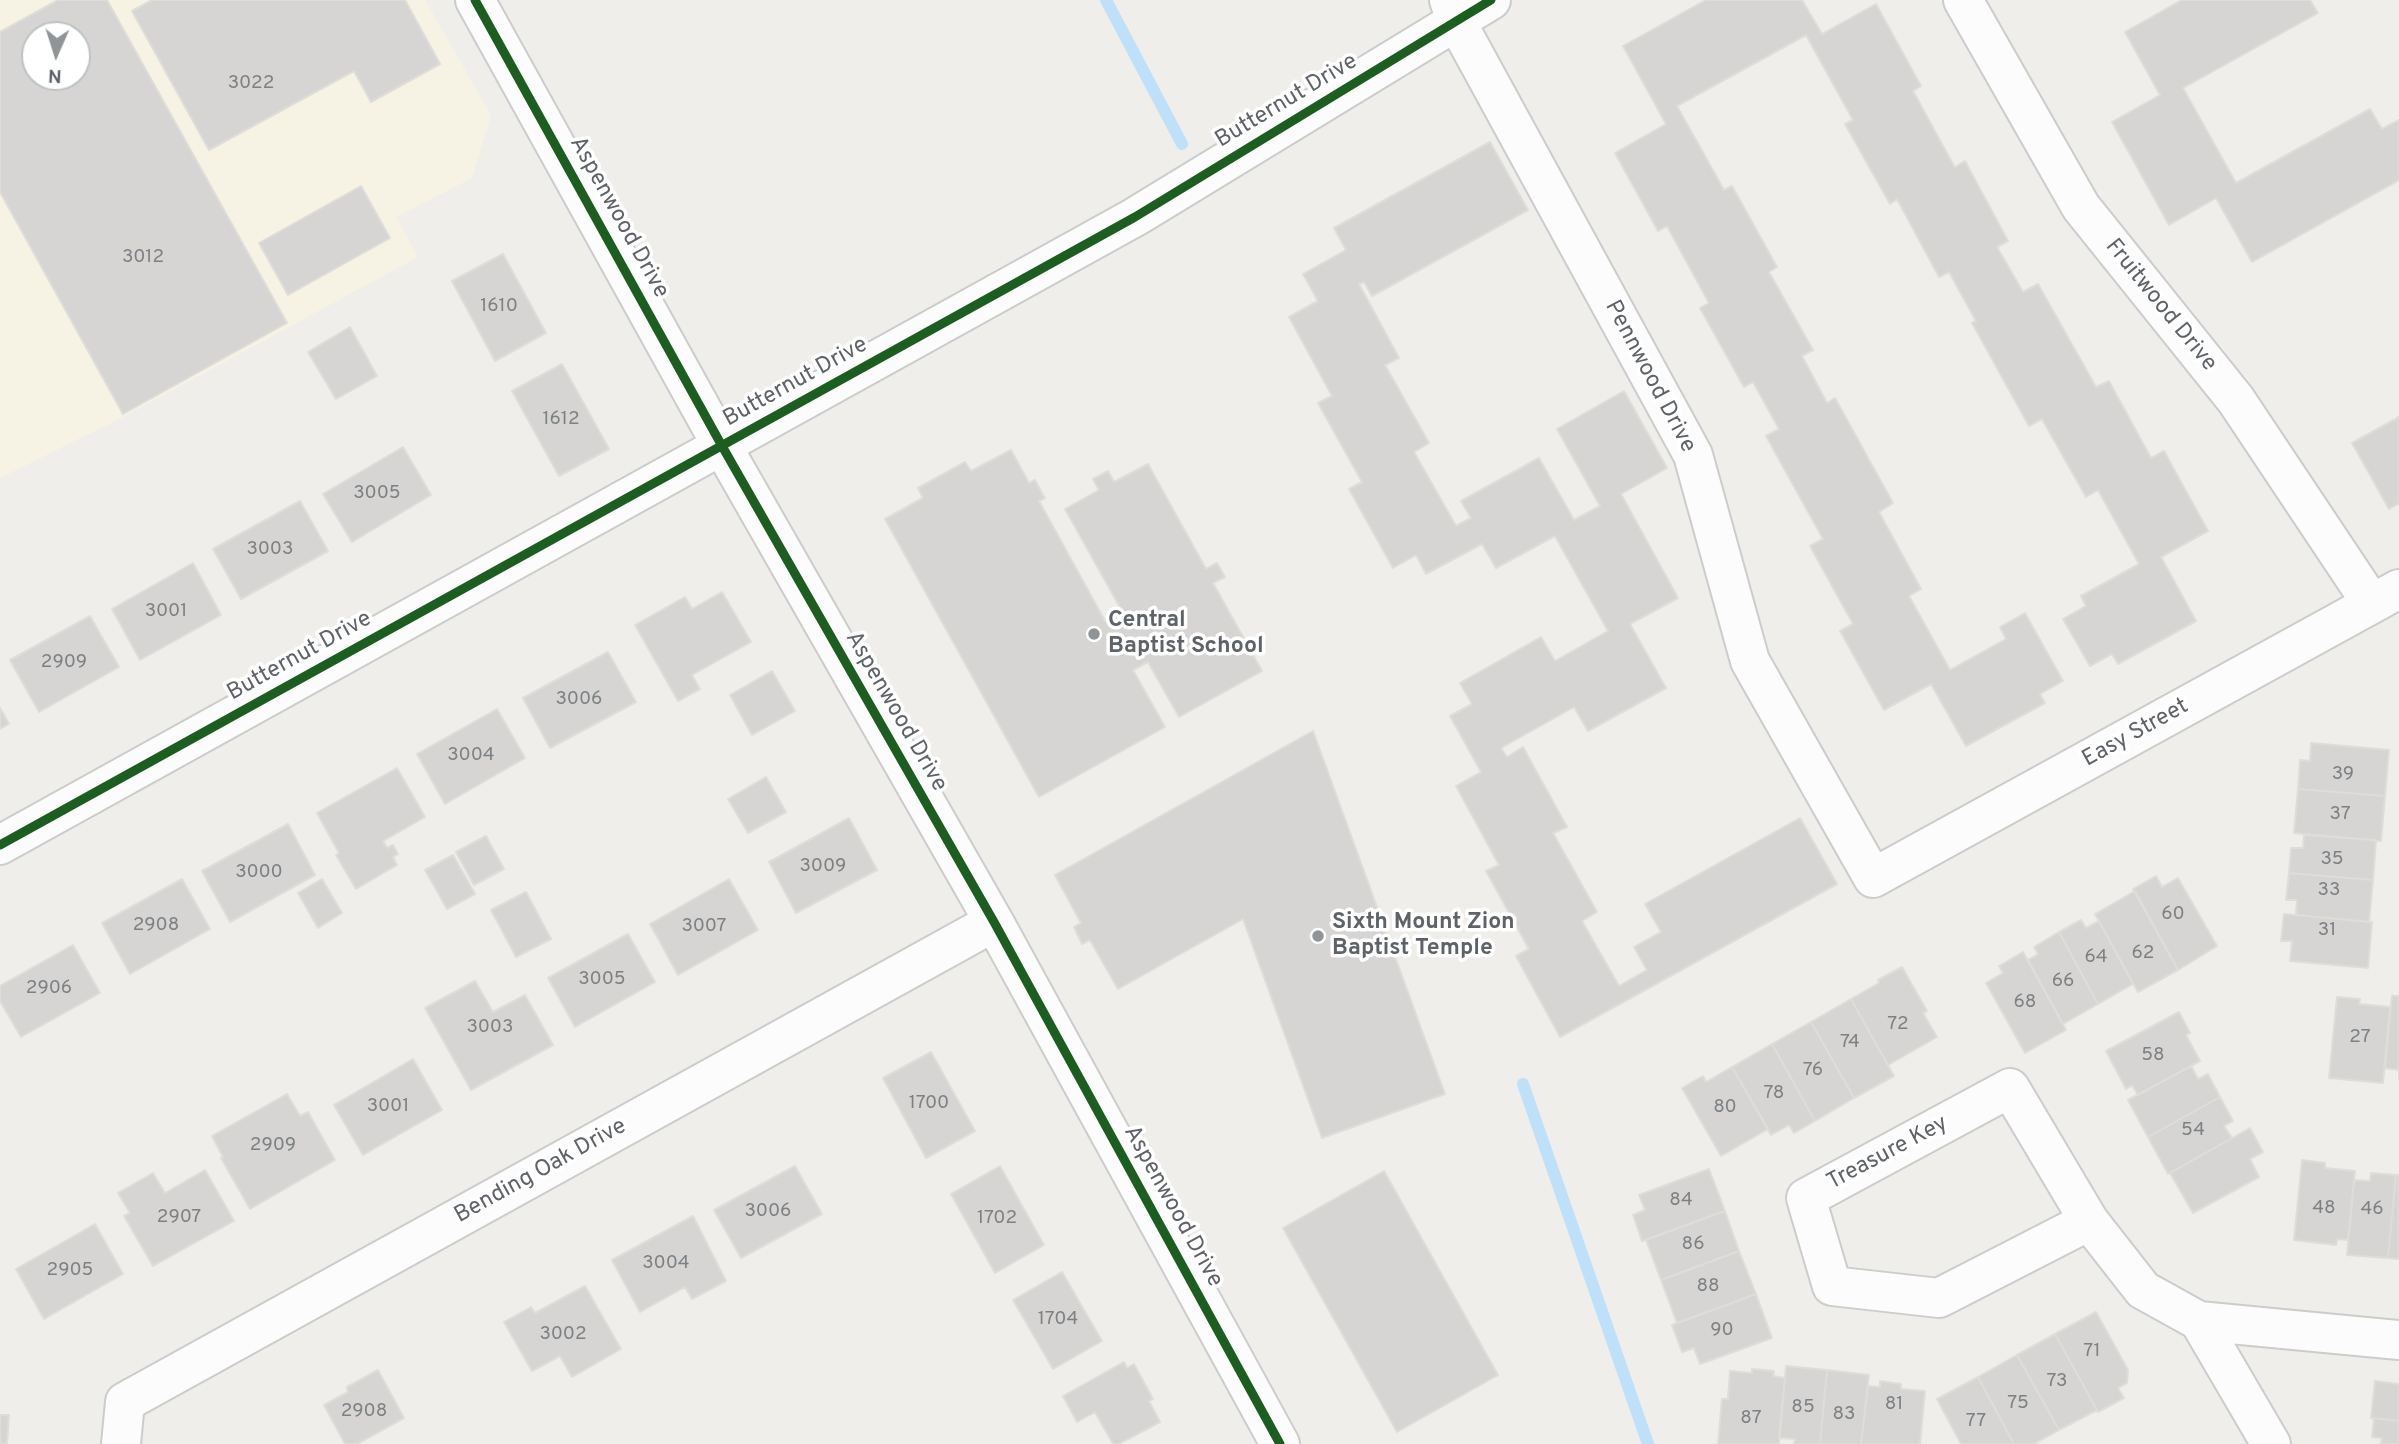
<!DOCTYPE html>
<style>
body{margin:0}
#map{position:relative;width:2399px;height:1444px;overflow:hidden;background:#efeeea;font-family:Overpass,sans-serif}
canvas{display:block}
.north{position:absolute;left:21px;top:21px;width:70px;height:70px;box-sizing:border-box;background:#fff;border:2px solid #bfc1c3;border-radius:50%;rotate:183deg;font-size:19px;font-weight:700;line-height:28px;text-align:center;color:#5f6368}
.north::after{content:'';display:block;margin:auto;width:24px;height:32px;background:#919496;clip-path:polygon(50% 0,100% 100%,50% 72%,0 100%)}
</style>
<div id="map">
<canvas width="2399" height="1444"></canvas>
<div class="north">N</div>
</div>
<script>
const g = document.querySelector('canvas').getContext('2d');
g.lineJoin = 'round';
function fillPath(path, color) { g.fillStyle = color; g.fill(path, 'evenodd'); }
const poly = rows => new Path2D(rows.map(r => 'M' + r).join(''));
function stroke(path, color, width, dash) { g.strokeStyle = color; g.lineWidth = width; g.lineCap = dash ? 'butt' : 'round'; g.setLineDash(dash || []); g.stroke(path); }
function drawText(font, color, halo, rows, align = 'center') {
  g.font = font + ' Overpass,sans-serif'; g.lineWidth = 7; g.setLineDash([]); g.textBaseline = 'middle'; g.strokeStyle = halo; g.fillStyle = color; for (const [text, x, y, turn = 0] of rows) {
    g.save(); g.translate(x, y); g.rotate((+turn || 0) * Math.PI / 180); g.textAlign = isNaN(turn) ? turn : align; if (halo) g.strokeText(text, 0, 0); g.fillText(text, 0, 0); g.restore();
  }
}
fillPath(poly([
 [0,0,425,0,491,115,472,178,396,217,418,257,119,419,0,478],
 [35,35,77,35,77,77,35,77]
]), '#f7f3e4');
stroke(poly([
 [1106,0,1182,144],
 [1523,1084,1648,1444]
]), '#bfe0f9', 12);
const building = poly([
 [58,0,107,0,287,323,123,414,0,192,0,32,58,0],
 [35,35,77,35,77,77,35,77,35,35],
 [152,0,405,0,440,64,371,102,354,71,209,150,132,11,152,0],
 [1706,0,1802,0,1822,34,1876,4,1921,86,1913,91,1954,166,1955,167,1965,161,2008,241,1997,247,2023,292,2038,284,2096,387,2109,381,2151,458,2164,451,2208,531,2161,557,2196,621,2118,664,2112,654,2090,666,2063,619,2086,606,2081,596,2139,564,2098,490,2086,497,2042,419,2029,426,1972,323,1976,321,1949,272,1939,277,1897,199,1890,204,1845,124,1853,120,1806,35,1677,106,1724,190,1732,186,1777,267,1769,272,1813,350,1802,356,1827,403,1835,398,1893,503,1879,512,1921,589,1909,596,1950,670,2006,639,2000,627,2025,613,2063,681,2040,694,2045,703,1966,746,1931,684,1884,710,1840,631,1853,624,1810,546,1823,539,1766,436,1779,429,1753,382,1744,387,1700,308,1709,303,1667,226,1658,231,1615,153,1666,124,1623,46,1706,0],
 [2182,0,2310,0,2318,13,2183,88,2236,183,2370,109,2382,129,2399,120,2399,180,2252,262,2216,198,2169,225,2112,122,2160,95,2125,32,2182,0],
 [1490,142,1528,210,1372,296,1364,282,1359,284,1399,358,1385,365,1429,443,1414,452,1456,526,1471,518,1461,501,1539,458,1574,520,1600,506,1557,429,1624,391,1667,468,1621,494,1678,598,1630,624,1666,688,1588,731,1574,707,1501,748,1507,757,1523,747,1567,827,1553,833,1597,912,1582,921,1619,986,1647,970,1634,947,1661,932,1645,904,1800,818,1837,884,1560,1037,1516,956,1529,949,1486,871,1499,865,1456,786,1481,772,1450,716,1472,704,1460,683,1541,637,1555,661,1608,631,1555,536,1496,568,1482,544,1426,574,1416,555,1393,568,1349,489,1362,482,1318,403,1332,396,1289,317,1318,301,1303,274,1346,250,1334,228,1490,142],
 [361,186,390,238,288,295,259,243,361,186],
 [503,254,546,333,495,361,452,281,503,254],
 [350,327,377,376,336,399,308,352,350,327],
 [562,364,609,449,559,476,512,391,562,364],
 [2399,417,2399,503,2389,509,2352,443,2399,417],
 [403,447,431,495,352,542,323,494,403,447],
 [1011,450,1029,483,1035,480,1043,495,1045,498,1039,501,1105,621,1122,611,1065,509,1099,490,1093,479,1108,471,1114,482,1148,464,1206,569,1217,563,1225,577,1213,583,1262,671,1179,717,1148,662,1133,670,1165,727,1039,797,885,519,923,498,918,488,965,462,971,471,1011,450],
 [300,501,328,551,241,599,213,549,300,501],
 [193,563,221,615,140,660,112,609,193,563],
 [722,592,751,642,692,675,700,689,678,701,635,625,685,597,692,609,722,592],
 [90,616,119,667,39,712,10,660,90,616],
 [608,652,636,702,550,748,523,698,608,652],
 [772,671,795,711,752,735,730,695,772,671],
 [0,708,9,724,0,729,0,708],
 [497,709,525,758,445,804,417,754,497,709],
 [1313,731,1445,1094,1322,1138,1243,919,1118,989,1090,940,1082,944,1074,927,1081,923,1055,875,1313,731],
 [2311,743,2389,750,2385,796,2298,789,2300,760,2310,761,2311,743],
 [397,768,425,817,383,841,387,848,393,845,398,854,393,857,397,865,356,889,336,855,339,853,317,813,397,768],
 [766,777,786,812,748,833,728,799,766,777],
 [2298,789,2385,796,2381,841,2294,833,2298,789],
 [849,818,877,870,796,913,769,862,849,818],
 [288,824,315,875,230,922,202,871,288,824],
 [2304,835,2376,840,2373,880,2289,873,2291,848,2303,848,2304,835],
 [486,836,504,869,474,885,456,852,486,836],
 [453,855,475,894,447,909,425,870,453,855],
 [2289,873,2373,880,2369,922,2296,915,2297,900,2286,900,2289,873],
 [2156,876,2162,887,2178,878,2217,946,2178,970,2133,889,2156,876],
 [182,879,210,929,130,974,102,923,182,879],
 [322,879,342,913,318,928,298,893,322,879],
 [729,879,758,930,678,975,650,924,729,879],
 [2135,891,2178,970,2138,992,2095,914,2135,891],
 [526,892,551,939,516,957,491,910,526,892],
 [2284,914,2372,922,2368,968,2290,961,2292,941,2281,941,2284,914],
 [2081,920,2086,928,2099,921,2133,984,2098,1004,2059,932,2081,920],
 [2059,932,2098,1004,2063,1024,2028,960,2038,954,2034,947,2059,932],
 [628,934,655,982,575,1027,548,978,628,934],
 [73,945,100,993,21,1037,0,1001,0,986,73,945],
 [2023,952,2066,1030,2025,1053,1986,983,2003,973,1999,966,2023,952],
 [1902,967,1927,1011,1923,1013,1937,1037,1888,1065,1851,999,1879,983,1878,980,1902,967],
 [475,981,493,1012,525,995,553,1045,471,1090,425,1008,475,981],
 [2392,996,2399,996,2399,1079,2399,1070,2385,1068,2392,996],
 [2337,997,2360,999,2359,1004,2390,1007,2383,1083,2329,1078,2337,997],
 [1851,999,1894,1076,1854,1098,1811,1022,1851,999],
 [2179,1012,2190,1033,2186,1035,2200,1061,2138,1095,2132,1085,2126,1089,2106,1051,2179,1012],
 [1811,1022,1854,1098,1815,1121,1772,1044,1811,1022],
 [1772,1044,1815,1121,1794,1133,1789,1125,1771,1135,1732,1067,1772,1044],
 [931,1052,975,1131,926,1158,883,1078,931,1052],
 [413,1059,442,1110,363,1155,334,1105,413,1059],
 [2191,1066,2198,1079,2208,1074,2220,1097,2148,1137,2128,1100,2191,1066],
 [1732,1067,1768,1129,1721,1156,1682,1088,1703,1076,1706,1082,1732,1067],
 [287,1094,300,1116,308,1112,335,1160,250,1209,221,1158,223,1157,212,1136,287,1094],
 [2220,1097,2233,1121,2224,1126,2232,1138,2168,1174,2148,1137,2220,1097],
 [2250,1128,2263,1152,2250,1159,2259,1177,2193,1213,2170,1173,2250,1128],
 [2302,1160,2325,1163,2325,1168,2355,1171,2348,1240,2337,1239,2336,1245,2294,1240,2302,1160],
 [795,1166,822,1214,741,1258,714,1210,795,1166],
 [1000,1166,1044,1245,995,1273,951,1194,1000,1166],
 [1709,1169,1725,1211,1642,1241,1633,1215,1645,1210,1639,1195,1709,1169],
 [205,1170,234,1221,153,1266,124,1216,130,1213,118,1193,153,1173,165,1193,205,1170],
 [1384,1171,1498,1375,1397,1432,1283,1228,1384,1171],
 [2371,1173,2396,1175,2388,1258,2347,1255,2354,1180,2370,1181,2371,1173],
 [2396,1175,2399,1175,2399,1259,2388,1258,2396,1175],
 [1725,1211,1739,1251,1661,1280,1646,1240,1725,1211],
 [693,1216,726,1281,692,1299,685,1287,640,1312,612,1260,693,1216],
 [95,1224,123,1274,44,1319,16,1269,95,1224],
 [1739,1251,1756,1294,1677,1323,1661,1280,1739,1251],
 [1062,1272,1102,1341,1053,1369,1013,1300,1062,1272],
 [585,1286,621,1349,572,1377,560,1356,532,1371,504,1322,531,1307,535,1313,585,1286],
 [1756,1294,1772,1338,1700,1364,1694,1348,1682,1352,1672,1325,1756,1294],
 [2096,1312,2128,1370,2127,1383,2118,1388,2124,1398,2098,1412,2055,1334,2096,1312],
 [2055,1334,2097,1410,2059,1430,2017,1355,2055,1334],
 [2017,1355,2059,1430,2034,1444,2014,1444,1978,1377,2017,1355],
 [1124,1362,1127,1368,1134,1364,1153,1399,1149,1401,1160,1422,1119,1444,1113,1444,1095,1412,1077,1422,1063,1396,1124,1362],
 [1786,1366,1827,1370,1820,1444,1794,1444,1795,1439,1779,1438,1786,1366],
 [1752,1369,1774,1371,1773,1376,1785,1378,1779,1444,1718,1444,1722,1399,1728,1399,1730,1371,1752,1373,1752,1369],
 [378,1370,404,1418,357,1444,345,1444,324,1405,348,1392,347,1387,378,1370],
 [1827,1370,1869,1375,1861,1444,1820,1444,1827,1370],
 [1978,1377,2014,1444,1961,1444,1937,1399,1978,1377],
 [1880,1381,1901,1384,1901,1389,1925,1391,1920,1444,1861,1444,1868,1386,1880,1387,1880,1381],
 [2375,1381,2399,1384,2399,1421,2371,1418,2375,1381],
 [0,1415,9,1415,7,1444,0,1444,0,1415],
 [2374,1418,2399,1421,2399,1444,2381,1444,2382,1438,2372,1437,2374,1418]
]);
fillPath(building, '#d6d5d3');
stroke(building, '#deddd9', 2);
const minor = poly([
 [475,0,722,446,994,922,1280,1444],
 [1449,0,1456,21,1693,455,1750,661,1873,878,2399,589],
 [1963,0,2081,207,2236,400,2372,604],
 [0,845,1135,217,1491,0],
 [2089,1221,1939,1298,1832,1286,1806,1198,2010,1088,2089,1221,2143,1290,2199,1321,2271,1444],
 [2199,1321,2399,1340],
 [121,1444,125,1402,994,922]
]);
stroke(minor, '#cbcccc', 42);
stroke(minor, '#fdfcfc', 38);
stroke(poly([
 [475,0,722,446,994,922,1280,1444],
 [0,845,1135,217,1491,0]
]), '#1b5e20', 9);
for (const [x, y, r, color] of [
 [1094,634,7,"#919496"],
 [1318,936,7,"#919496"]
]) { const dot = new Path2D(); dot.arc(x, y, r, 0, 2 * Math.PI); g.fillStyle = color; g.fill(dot); stroke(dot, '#fff', 2.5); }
drawText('19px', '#7e8184', null, [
 ["3022",251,84],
 ["3012",143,258],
 ["1610",499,307],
 ["1612",561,420],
 ["3005",377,494],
 ["3003",270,550],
 ["3001",166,612],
 ["2909",64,663],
 ["3006",579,700],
 ["3004",471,756],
 ["39",2343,775],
 ["37",2340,815],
 ["35",2332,860],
 ["3009",823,867],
 ["3000",259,873],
 ["33",2329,891],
 ["60",2173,915],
 ["2908",156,926],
 ["3007",704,927],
 ["31",2327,931],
 ["62",2143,954],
 ["64",2096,958],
 ["3005",602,980],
 ["66",2063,982],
 ["2906",49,989],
 ["68",2025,1003],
 ["72",1898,1025],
 ["3003",490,1028],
 ["27",2360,1038],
 ["74",1850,1043],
 ["58",2153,1056],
 ["76",1813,1071],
 ["78",1774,1094],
 ["1700",929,1104],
 ["3001",388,1107],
 ["80",1725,1108],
 ["54",2193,1131],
 ["2909",273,1146],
 ["84",1681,1201],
 ["48",2324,1209],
 ["46",2372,1210],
 ["3006",768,1212],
 ["2907",179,1218],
 ["1702",997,1219],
 ["86",1693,1245],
 ["3004",666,1264],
 ["2905",70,1271],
 ["88",1708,1287],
 ["1704",1058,1320],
 ["90",1722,1331],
 ["3002",563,1335],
 ["71",2092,1352],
 ["73",2057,1382],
 ["75",2018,1404],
 ["81",1894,1405],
 ["85",1803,1408],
 ["2908",364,1412],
 ["83",1844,1415],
 ["87",1751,1419],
 ["77",1976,1422]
]);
drawText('23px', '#5f6368', '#fff', [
 ["Butternut Drive",1287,102,-31],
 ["Aspenwood Drive",618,218,61],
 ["Fruitwood Drive",2160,306,51],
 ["Pennwood Drive",1649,377,62],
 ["Butternut Drive",796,383,-29],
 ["Butternut Drive",300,657,-29],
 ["Aspenwood Drive",895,712,60],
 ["Easy Street",2136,734,-29],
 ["Treasure Key",1888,1154,-28],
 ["Bending Oak Drive",541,1172,-29],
 ["Aspenwood Drive",1172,1207,61]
]);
drawText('bold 23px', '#5f6368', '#fff', [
 ["Central",1108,621],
 ["Baptist School",1108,647],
 ["Sixth Mount Zion",1332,923],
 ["Baptist Temple",1332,949]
], 'left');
</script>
